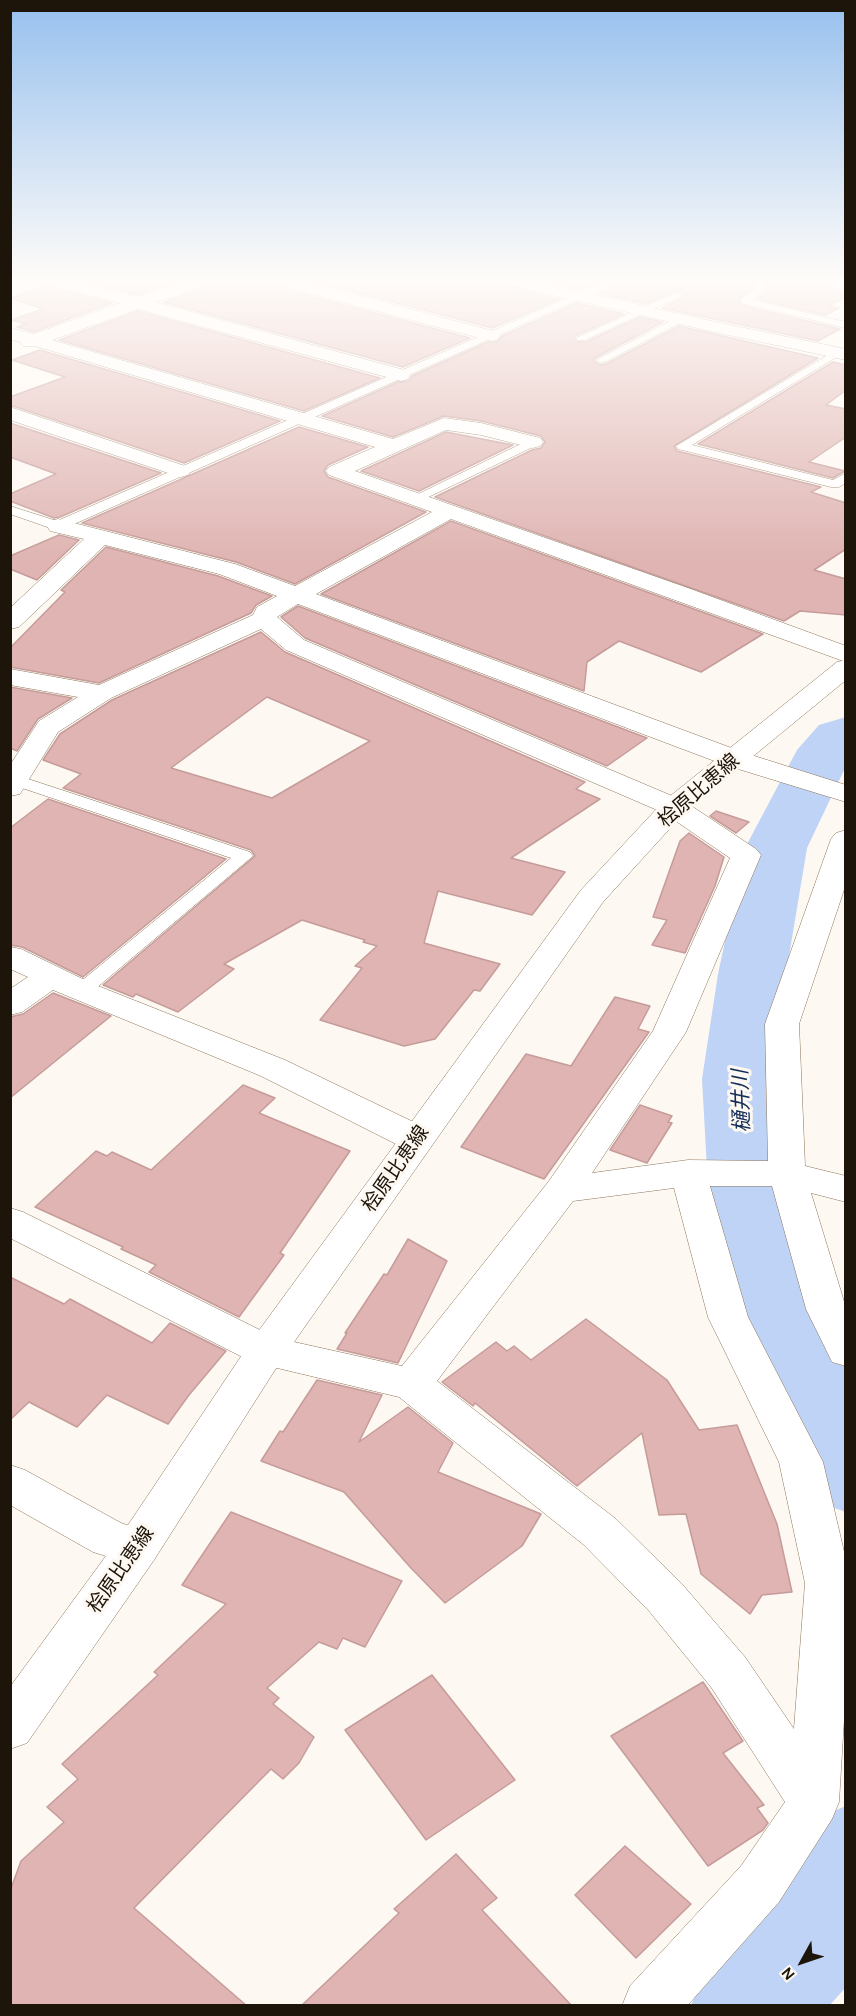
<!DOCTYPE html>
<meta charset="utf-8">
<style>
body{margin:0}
#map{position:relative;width:856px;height:2016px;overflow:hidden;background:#fef8f2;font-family:Karla,sans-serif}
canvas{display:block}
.frame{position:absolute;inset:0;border:12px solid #1e150a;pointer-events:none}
.north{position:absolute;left:772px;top:1932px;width:60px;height:60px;-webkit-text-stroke:4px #fef8f2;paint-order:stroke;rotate:230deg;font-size:16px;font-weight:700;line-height:24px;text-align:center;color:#1e150a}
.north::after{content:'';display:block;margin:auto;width:21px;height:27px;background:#1e150a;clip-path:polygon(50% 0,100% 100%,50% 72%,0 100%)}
</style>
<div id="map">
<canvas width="856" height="2016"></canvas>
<div class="frame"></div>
<div class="north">N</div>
</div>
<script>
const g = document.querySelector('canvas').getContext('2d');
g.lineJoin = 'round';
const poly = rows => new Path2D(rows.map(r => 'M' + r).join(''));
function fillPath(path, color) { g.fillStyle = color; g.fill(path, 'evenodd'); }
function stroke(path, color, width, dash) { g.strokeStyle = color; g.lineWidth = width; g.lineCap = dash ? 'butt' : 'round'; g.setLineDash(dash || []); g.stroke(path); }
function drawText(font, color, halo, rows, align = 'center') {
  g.font = font + ' Karla,"Noto Sans JP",sans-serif'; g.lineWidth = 6; g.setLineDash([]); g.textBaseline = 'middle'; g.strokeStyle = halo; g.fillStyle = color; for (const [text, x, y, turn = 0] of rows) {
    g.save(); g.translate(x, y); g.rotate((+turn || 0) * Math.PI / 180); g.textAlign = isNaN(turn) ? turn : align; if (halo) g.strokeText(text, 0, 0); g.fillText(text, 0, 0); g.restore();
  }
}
fillPath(poly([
 [846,717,846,766,807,848,786,974,776,1079,793,1241,846,1364,846,1512,813,1501,800,1474,711,1241,702,1079,718,974,745,848,797,750,819,725,846,717],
 [846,1806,846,1987,829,2006,691,2006,708,1964,777,1890,807,1822,846,1806]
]), '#bed3f6');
const building = poly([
 [75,278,184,278,137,295,75,278],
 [217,278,262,278,265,284,470,338,403,367,163,302,214,284,217,278],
 [302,278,490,278,500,285,560,299,492,328,302,278],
 [534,278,607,278,582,289,534,278],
 [629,278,755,278,752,289,739,299,740,305,840,329,818,341,662,308,686,296,684,293,675,291,646,304,599,293,629,278],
 [769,278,846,292,846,297,828,306,839,308,825,315,758,299,766,292,769,278],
 [47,286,112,303,34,332,17,327,26,324,11,320,43,309,10,298,47,286],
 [577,303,624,314,575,336,574,339,577,342,586,342,640,317,663,322,595,358,594,361,600,365,606,364,679,326,818,358,674,446,677,451,821,487,811,492,846,503,846,549,814,570,846,579,846,615,800,611,784,621,435,497,532,450,541,448,545,442,541,436,481,421,444,416,393,437,322,416,398,382,409,381,412,376,488,342,497,342,502,336,577,303],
 [138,311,380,378,304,411,59,340,138,311],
 [40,350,280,421,184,463,10,405,10,397,65,377,12,360,40,350],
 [833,362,846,365,846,390,826,405,846,409,846,437,809,462,845,471,833,478,698,444,833,362],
 [10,423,161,473,60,517,54,518,10,501,10,494,56,474,10,457,10,423],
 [299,427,368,447,328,465,324,471,328,477,426,512,295,584,236,562,82,523,299,427],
 [446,432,513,445,419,491,361,471,446,432],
 [451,521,763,634,701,672,619,641,587,662,584,691,321,594,451,521],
 [59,535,79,540,37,580,10,569,10,556,59,535],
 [106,547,218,576,272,596,256,605,251,613,99,683,10,667,10,648,65,592,61,590,106,547],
 [298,606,581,713,647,738,607,766,305,638,281,617,298,606],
 [261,632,285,652,585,782,576,789,600,799,511,858,565,872,532,915,438,891,424,943,500,964,480,991,474,990,435,1039,404,1046,320,1020,362,968,355,966,377,946,363,942,365,940,302,920,224,964,234,969,178,1012,136,994,133,997,103,985,255,856,251,850,63,788,81,774,43,760,60,734,112,700,261,632],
 [267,697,370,741,272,798,171,768,267,697],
 [10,687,72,698,38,719,17,751,10,748,10,687],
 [48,799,226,859,83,977,22,947,10,945,10,828,48,799],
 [716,811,749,822,736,833,710,816,716,811],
 [689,833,724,857,715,886,685,953,652,945,667,920,653,917,680,841,689,833],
 [53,993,111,1016,10,1098,10,1017,23,1014,53,993],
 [615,997,650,1006,638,1029,649,1032,544,1179,461,1147,526,1054,571,1066,615,997],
 [243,1085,275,1098,259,1113,350,1151,280,1253,284,1255,239,1317,149,1272,156,1265,121,1249,123,1247,35,1207,96,1151,107,1156,112,1152,151,1170,243,1085],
 [640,1105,672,1116,668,1122,672,1123,647,1163,610,1150,640,1105],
 [408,1239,447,1261,398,1363,337,1349,347,1333,345,1333,384,1274,387,1275,408,1239],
 [10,1277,64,1304,70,1299,152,1343,170,1323,226,1351,189,1395,168,1424,107,1395,77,1427,29,1402,10,1420,10,1277],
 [586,1319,667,1380,699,1430,737,1425,777,1524,792,1592,762,1595,750,1614,701,1574,686,1514,659,1515,642,1433,577,1486,475,1403,473,1406,442,1382,496,1342,507,1351,514,1346,531,1360,586,1319],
 [317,1380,382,1395,359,1442,408,1407,453,1443,438,1472,541,1514,522,1546,445,1603,410,1567,344,1492,261,1461,280,1431,283,1432,317,1380],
 [231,1512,402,1581,365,1647,343,1638,337,1649,319,1642,267,1688,279,1698,273,1704,314,1737,299,1763,283,1779,271,1769,134,1908,247,2006,10,2006,10,1891,21,1861,64,1822,47,1807,78,1779,62,1764,158,1675,154,1672,226,1604,182,1585,231,1512],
 [432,1675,515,1780,426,1840,345,1730,432,1675],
 [703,1682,743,1741,723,1753,764,1805,757,1808,768,1823,763,1830,708,1866,611,1736,703,1682],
 [625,1846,691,1904,636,1958,575,1895,625,1846],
 [456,1854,497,1898,482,1910,572,2006,301,2006,399,1913,394,1909,456,1854]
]);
fillPath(building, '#dfb4b2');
stroke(building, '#c59c9a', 1.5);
const service = poly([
 [613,278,627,278,63,529,53,529,10,514,10,506,57,521,613,278],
 [757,278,767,278,764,291,753,300,846,322,846,328,741,303,741,299,754,290,757,278],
 [675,293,684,295,585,340,577,340,576,338,675,293],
 [680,316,685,319,684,321,605,362,601,363,596,360,680,316],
 [836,350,841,353,840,355,692,445,833,480,846,473,846,483,839,487,831,487,678,449,676,446,836,350],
 [533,438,539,442,537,445,418,502,410,502,408,499,533,438],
 [16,775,250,852,253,856,88,995,74,995,71,991,74,987,231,858,10,784,10,776,16,775]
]);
const minor = poly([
 [38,278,66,278,137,297,191,278,215,278,213,282,155,302,408,371,410,375,408,379,401,381,138,309,52,340,393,439,444,418,481,423,540,438,543,442,540,446,533,448,481,435,446,430,355,471,688,588,846,646,846,662,451,519,316,594,745,753,846,785,846,802,725,765,298,604,277,617,304,640,684,801,756,849,761,855,686,1032,592,1173,688,1160,768,1161,765,1024,831,839,836,833,846,830,846,884,799,1024,805,1166,846,1176,846,1202,811,1193,846,1308,846,1366,832,1362,806,1309,772,1186,710,1186,748,1317,823,1462,846,1560,846,1687,839,1802,832,1819,779,1902,687,2006,622,2006,630,1986,741,1866,785,1802,711,1687,649,1611,584,1545,399,1397,252,1362,10,1238,10,1208,23,1212,276,1338,402,1366,549,1181,653,1031,730,858,664,813,286,650,261,629,111,698,58,732,20,794,10,796,10,765,35,727,39,721,78,697,10,685,10,669,99,685,253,615,257,607,277,596,219,574,105,545,19,627,10,629,10,608,84,539,50,531,47,526,50,521,58,519,235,564,295,586,432,512,329,475,326,471,329,467,375,447,35,346,23,346,20,342,10,339,10,328,34,334,120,303,40,282,38,278],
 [674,1188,708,1317,779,1462,805,1583,794,1729,745,1657,681,1583,616,1519,437,1381,573,1201,674,1188],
 [264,278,292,278,497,332,500,336,497,340,491,341,266,282,264,278],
 [802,278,846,280,846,290,804,282,802,278],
 [706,320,846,349,846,360,700,329,697,325,700,321,706,320],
 [10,407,188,467,191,471,188,475,181,477,174,475,10,420,10,407],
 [10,947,21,949,93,984,285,1060,430,1130,435,1139,430,1148,417,1151,404,1148,261,1076,53,990,22,1012,10,1015,10,989,28,977,10,969,10,947],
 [10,1465,25,1470,121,1523,154,1534,161,1547,154,1560,138,1566,93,1552,10,1505,10,1465]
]);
const tertiary = poly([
 [492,278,523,278,706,320,712,321,715,325,712,329,706,330,500,283,492,278]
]);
const secondary = poly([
 [846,660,846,680,684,813,603,902,280,1362,154,1560,27,1743,10,1749,10,1687,122,1534,252,1340,581,890,664,801,837,662,846,660]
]);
stroke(service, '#8c7459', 1);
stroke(minor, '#8c7459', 1);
stroke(tertiary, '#8c7459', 1);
stroke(secondary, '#8c7459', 1);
fillPath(service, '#fff');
fillPath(minor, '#fff');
fillPath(tertiary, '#fff');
fillPath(secondary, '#fff');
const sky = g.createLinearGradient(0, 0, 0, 560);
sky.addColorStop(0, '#97c0ee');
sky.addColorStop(0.5, '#fffcf9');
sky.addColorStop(1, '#fffcf900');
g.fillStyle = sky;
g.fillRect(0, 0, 856, 560);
drawText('20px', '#1e150a', '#fef8f2', [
 ["桧原比恵線",699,791,-41],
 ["桧原比恵線",396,1169,-55],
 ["桧原比恵線",121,1570,-55]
]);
drawText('italic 21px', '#132d58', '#fef8f2', [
 ["樋井川",742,1101,-92]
]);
</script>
